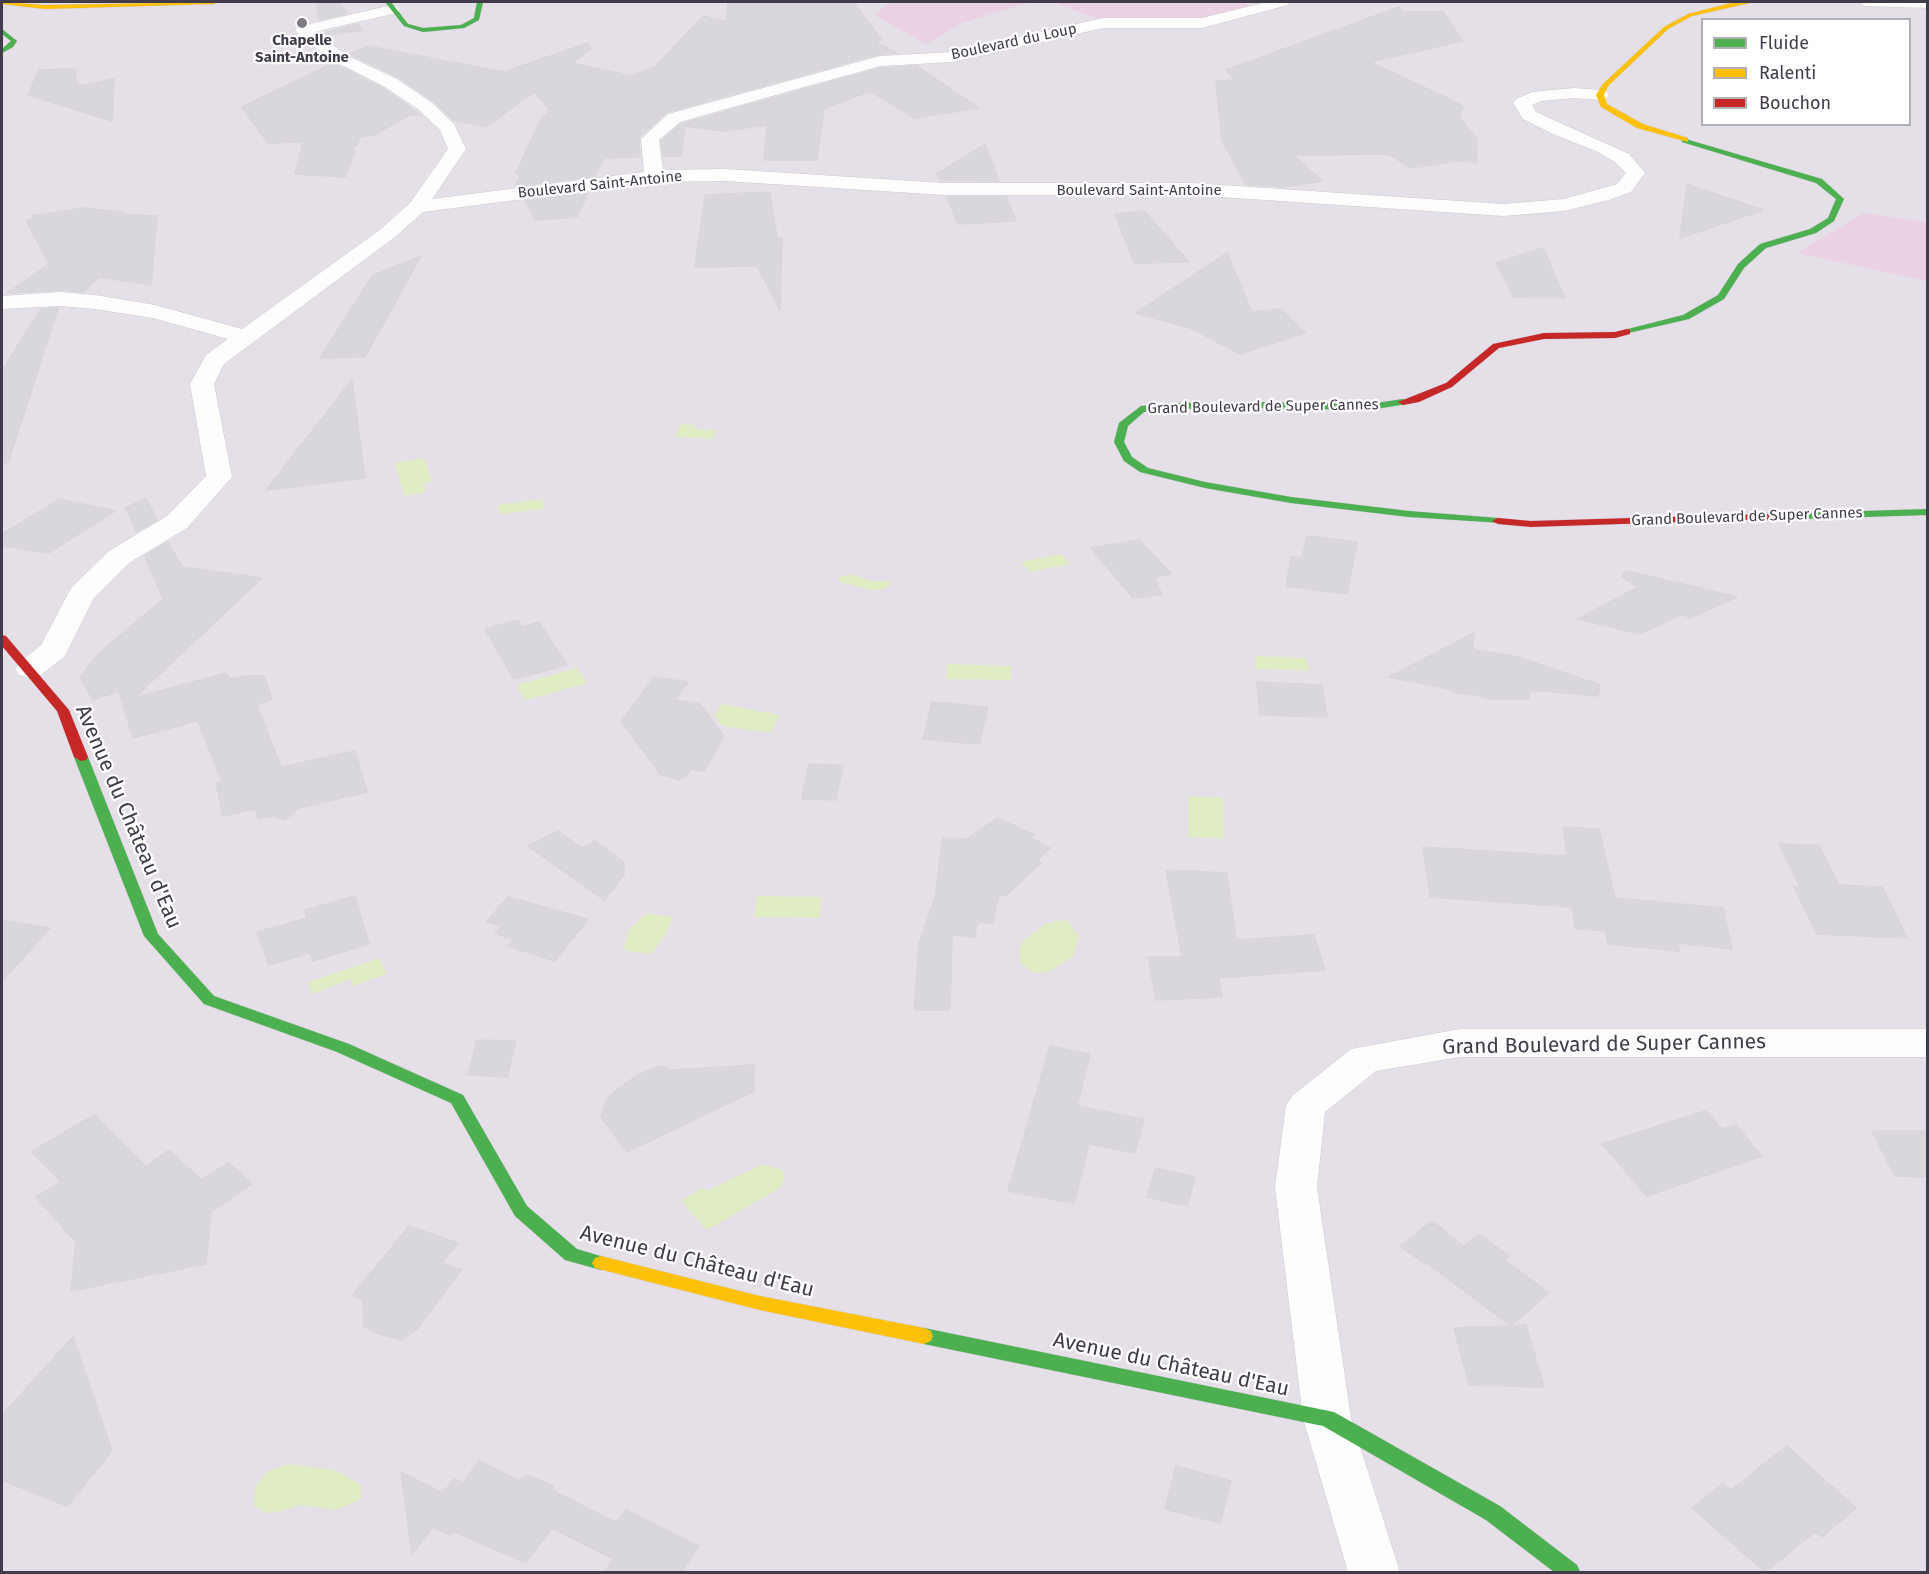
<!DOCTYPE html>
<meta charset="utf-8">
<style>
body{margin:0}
#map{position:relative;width:1929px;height:1574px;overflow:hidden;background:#f1eff3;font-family:"Fira Sans",sans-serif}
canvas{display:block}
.frame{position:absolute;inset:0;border:3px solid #423b49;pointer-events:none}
.legend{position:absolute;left:1701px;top:18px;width:210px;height:108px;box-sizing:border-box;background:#fff;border:2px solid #b3b1b6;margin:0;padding:8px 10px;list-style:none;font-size:18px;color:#423b49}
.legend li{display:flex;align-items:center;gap:12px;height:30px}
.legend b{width:30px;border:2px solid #b3b1b6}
</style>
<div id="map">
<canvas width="1929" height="1574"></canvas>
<div class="frame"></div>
<ul class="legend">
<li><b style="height:8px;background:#4caf50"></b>Fluide</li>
<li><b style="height:8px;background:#ffc107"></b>Ralenti</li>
<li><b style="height:8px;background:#c62828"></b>Bouchon</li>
</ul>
</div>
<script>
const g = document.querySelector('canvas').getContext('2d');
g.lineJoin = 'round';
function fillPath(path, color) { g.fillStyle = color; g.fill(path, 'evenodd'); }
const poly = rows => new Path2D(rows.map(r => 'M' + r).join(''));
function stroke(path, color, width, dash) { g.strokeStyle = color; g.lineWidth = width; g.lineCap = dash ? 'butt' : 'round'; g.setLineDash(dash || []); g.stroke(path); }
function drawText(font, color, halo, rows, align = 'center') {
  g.font = font + ' "Fira Sans",sans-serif'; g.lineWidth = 4.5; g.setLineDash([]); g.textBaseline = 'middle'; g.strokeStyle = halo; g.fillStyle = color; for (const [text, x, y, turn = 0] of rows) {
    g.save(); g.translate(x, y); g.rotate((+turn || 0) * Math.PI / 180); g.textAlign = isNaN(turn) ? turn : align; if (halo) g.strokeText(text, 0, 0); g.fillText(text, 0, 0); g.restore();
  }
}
fillPath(poly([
 [2,2,1927,2,1927,1572,2,1572],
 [1702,20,1910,20,1910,124,1702,124]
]), '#e5dfe8');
fillPath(poly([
 [891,2,1032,2,962,23,926,44,874,15],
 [1053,2,1238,2,1254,6,1190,21,1100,20],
 [1864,213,1927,222,1927,281,1797,253]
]), '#ead2e3');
fillPath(poly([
 [681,424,695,425,694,429,717,430,712,439,674,437],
 [424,458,432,482,423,483,426,492,404,496,395,463],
 [542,499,544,509,499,514,497,505],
 [1061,554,1070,564,1030,572,1021,562],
 [853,574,869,581,890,581,891,584,881,590,872,590,842,583,837,578],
 [1255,656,1306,658,1309,671,1256,669],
 [947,664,1011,666,1011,680,946,679],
 [577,668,588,683,526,700,516,685],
 [722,704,780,715,770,733,722,726,714,715],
 [1188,796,1223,798,1224,839,1188,837],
 [757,896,822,897,820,918,754,917],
 [646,913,673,917,665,936,651,954,624,950,628,931],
 [1061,920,1068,921,1079,936,1074,956,1048,972,1034,973,1021,964,1019,952,1022,942,1045,924],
 [379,958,387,974,353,986,350,979,312,994,308,982],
 [763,1164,782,1170,785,1179,780,1188,707,1230,681,1201,703,1187,707,1191],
 [288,1464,335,1470,361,1485,361,1499,336,1510,300,1505,282,1511,264,1513,253,1504,256,1485,269,1471]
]), '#e0ecc4');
const building = poly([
 [316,2,338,2,348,13,319,20,316,2],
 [728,2,853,2,882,40,874,42,897,53,879,54,667,112,639,137,640,157,604,158,595,176,517,186,516,184,521,175,516,173,540,121,550,110,534,92,487,127,455,121,432,100,398,77,350,54,368,46,504,72,588,43,591,49,572,63,632,76,655,67,703,16,727,22,728,2],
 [1399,7,1402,12,1443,12,1463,41,1370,62,1464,106,1459,117,1477,139,1476,163,1461,160,1411,168,1389,154,1293,155,1322,181,1282,187,1245,184,1222,140,1216,81,1236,80,1226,70,1399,7],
 [358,24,362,30,324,36,321,34,358,24],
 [333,63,384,89,422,116,411,114,376,134,360,137,357,145,352,148,355,150,345,177,295,174,303,142,268,143,242,107,333,63],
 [917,66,979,108,915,118,870,91,824,109,817,160,764,160,767,125,723,131,685,126,681,156,663,156,661,141,681,124,881,68,917,66],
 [75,69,77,86,114,79,112,121,28,95,39,70,75,69],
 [985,144,999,181,940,180,937,174,985,144],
 [1687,184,1763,210,1680,238,1687,184],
 [770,192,777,238,782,238,780,310,757,266,695,267,705,195,770,192],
 [588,193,577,217,536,220,525,201,588,193],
 [947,197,1006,197,1016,221,958,224,947,197],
 [83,208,122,212,124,215,157,216,151,285,99,277,83,292,60,290,7,293,49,264,26,220,34,219,32,216,83,208],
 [1144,211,1189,262,1134,263,1115,214,1144,211],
 [1543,248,1565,298,1514,297,1496,263,1543,248],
 [1227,253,1252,312,1281,309,1305,333,1240,354,1193,329,1136,313,1227,253],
 [421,256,365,357,320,358,372,276,421,256],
 [58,308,8,463,2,462,2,371,41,309,58,308],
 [352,380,365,478,266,490,352,380],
 [146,498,157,520,136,532,126,508,146,498],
 [60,499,115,511,48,553,2,546,2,534,60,499],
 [1307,536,1357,542,1347,594,1286,586,1291,557,1302,558,1307,536],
 [1140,540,1171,574,1154,577,1162,595,1133,598,1091,548,1140,540],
 [168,542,182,567,262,578,134,698,226,673,230,679,245,676,264,676,272,699,257,705,281,767,355,751,367,792,299,808,285,820,272,816,258,819,256,809,223,816,216,782,222,781,198,721,133,738,119,691,93,700,80,677,96,656,163,599,145,556,168,542],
 [1625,571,1658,578,1737,597,1690,618,1683,614,1639,634,1577,619,1639,587,1622,577,1625,571],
 [518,620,522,627,539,622,567,665,514,679,485,629,518,620],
 [1474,633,1473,649,1518,657,1600,685,1598,696,1530,690,1529,699,1491,699,1472,694,1456,693,1450,689,1389,677,1474,633],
 [654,677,688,682,674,700,700,704,724,736,704,771,690,769,686,777,683,776,680,780,660,774,621,721,654,677],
 [1257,682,1322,685,1327,717,1260,715,1257,682],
 [932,702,988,707,979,744,923,739,932,702],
 [809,764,843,765,836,800,802,799,809,764],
 [997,818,1035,835,1031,838,1050,848,1037,860,1041,863,1006,895,999,895,992,923,978,922,974,937,952,935,950,1010,914,1010,919,943,935,898,943,838,967,839,997,818],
 [1563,827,1599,829,1615,898,1723,908,1732,949,1678,943,1679,951,1608,944,1605,931,1575,928,1572,907,1430,897,1423,847,1567,856,1563,827],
 [558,831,582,848,595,841,624,862,624,875,604,900,528,846,558,831],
 [1779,844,1819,845,1839,885,1882,887,1907,938,1817,934,1794,887,1800,887,1779,844],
 [1166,870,1227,873,1236,940,1314,935,1325,970,1218,978,1222,997,1156,1000,1148,957,1182,957,1166,870],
 [355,896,369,944,313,961,310,953,269,965,257,932,307,918,305,910,355,896],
 [508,897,588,919,555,961,508,946,514,939,495,934,501,926,486,922,508,897],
 [2,920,50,928,2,981,2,920],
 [477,1040,516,1041,507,1077,468,1075,477,1040],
 [1050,1046,1090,1054,1077,1106,1144,1119,1135,1153,1089,1144,1074,1203,1008,1191,1050,1046],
 [754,1065,754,1091,627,1152,601,1117,607,1098,637,1075,662,1066,672,1070,754,1065],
 [1705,1111,1722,1129,1736,1125,1762,1156,1647,1196,1602,1144,1705,1111],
 [94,1115,146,1166,169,1150,201,1180,229,1163,252,1184,211,1212,206,1264,71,1291,76,1242,36,1197,61,1182,31,1152,94,1115],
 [1872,1131,1928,1131,1928,1177,1895,1176,1872,1131],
 [1156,1168,1195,1177,1187,1206,1147,1197,1156,1168],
 [1432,1221,1464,1246,1479,1234,1509,1256,1505,1260,1549,1293,1511,1326,1526,1325,1544,1387,1469,1385,1454,1328,1511,1326,1427,1263,1425,1264,1400,1246,1432,1221],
 [409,1226,458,1243,442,1263,461,1270,417,1329,402,1340,372,1332,364,1326,363,1300,353,1295,409,1226],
 [73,1337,112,1451,67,1506,2,1480,2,1415,73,1337],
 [1787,1446,1856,1508,1822,1537,1815,1532,1765,1572,1692,1508,1723,1484,1731,1490,1787,1446],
 [479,1461,519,1481,527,1475,553,1486,552,1490,617,1523,626,1510,698,1546,682,1572,605,1572,614,1559,552,1528,526,1563,453,1531,450,1535,433,1527,412,1554,401,1472,442,1493,455,1479,463,1483,479,1461],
 [1176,1466,1231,1481,1220,1523,1165,1509,1176,1466]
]);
fillPath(building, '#dad7dc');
stroke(building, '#d8d5db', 1.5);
const street = poly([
 [1267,2,1290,2,1288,5,1202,28,1103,28,953,62,881,66,797,89,680,122,659,140,663,170,725,169,944,183,1191,183,1503,204,1564,199,1617,184,1626,173,1615,162,1596,151,1555,135,1523,119,1513,103,1516,99,1532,92,1574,88,1600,90,1606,91,1609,95,1606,99,1600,100,1574,98,1541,101,1532,105,1536,112,1629,154,1645,173,1631,192,1609,200,1564,211,1503,216,1191,195,944,195,725,181,654,182,423,212,395,237,224,364,214,384,232,477,187,528,129,563,94,598,65,656,41,675,30,678,19,675,15,669,19,663,41,645,71,588,109,551,167,516,206,476,190,384,206,355,228,339,153,318,95,309,60,306,2,309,2,296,60,292,95,295,155,305,242,329,381,229,410,203,448,149,440,130,419,110,385,87,336,62,301,38,295,30,297,27,392,5,397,7,400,10,397,13,314,32,348,56,397,79,431,102,454,124,466,149,432,199,644,172,641,139,668,114,880,56,953,52,1103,18,1202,18,1267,2],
 [1858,2,1928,2,1928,8,1865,6,1858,2],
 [1460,1029,1928,1029,1928,1057,1460,1057,1376,1071,1325,1112,1317,1187,1351,1418,1399,1569,1398,1572,1348,1572,1303,1418,1275,1187,1286,1106,1292,1096,1351,1049,1460,1029]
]);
const fast = poly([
 [385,2,391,2,408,24,423,28,461,25,474,18,477,2,483,2,479,20,464,28,423,32,404,26,385,2],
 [2,29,17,41,13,47,2,53,2,49,11,41,2,34,2,29],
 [1682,138,1822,179,1844,199,1834,221,1816,233,1766,248,1744,268,1724,299,1689,319,1624,334,1624,330,1683,315,1718,295,1738,264,1760,244,1810,229,1828,218,1836,199,1816,183,1682,142,1682,138],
 [1403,399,1408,402,1406,404,1370,410,1254,408,1172,409,1144,412,1128,426,1124,442,1132,457,1148,468,1205,482,1291,497,1409,511,1498,518,1504,521,1502,523,1409,517,1291,503,1205,488,1140,472,1124,461,1114,442,1119,423,1141,406,1172,403,1254,402,1370,404,1403,399],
 [1928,509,1928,515,1767,520,1762,517,1767,514,1928,509],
 [81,753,88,757,158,934,214,996,349,1044,463,1095,527,1206,577,1249,607,1258,610,1263,607,1268,601,1270,565,1260,515,1216,451,1103,337,1052,204,1004,144,936,74,757,81,753],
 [924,1328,1334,1412,1500,1506,1577,1565,1580,1572,1554,1572,1486,1520,1323,1426,924,1344,917,1341,915,1336,917,1331,924,1328]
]);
const slow = poly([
 [2,2,45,5,217,2,214,4,45,9,2,4,2,2],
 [1735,2,1754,2,1692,16,1668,29,1608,86,1604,95,1607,104,1643,124,1688,138,1688,142,1637,128,1601,107,1596,95,1603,84,1664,27,1688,14,1735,2],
 [601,1256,760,1296,924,1328,931,1331,933,1336,931,1341,924,1344,760,1310,595,1268,592,1263,595,1258,601,1256]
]);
const jam = poly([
 [1627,329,1630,330,1630,334,1615,338,1544,339,1499,348,1452,387,1419,402,1403,405,1398,402,1446,383,1493,344,1544,333,1615,332,1627,329],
 [1767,514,1772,517,1771,519,1531,527,1498,524,1492,521,1498,518,1531,521,1767,514],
 [2,635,6,636,69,710,88,757,86,760,81,761,74,757,57,711,2,646,2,635]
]);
stroke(street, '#cdcbcf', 1);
stroke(fast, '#d4cdd9', 1);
stroke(slow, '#d4cdd9', 1);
stroke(jam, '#d4cdd9', 1);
fillPath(street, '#fdfdfd');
fillPath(fast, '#4caf50');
fillPath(slow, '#ffc107');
fillPath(jam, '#c62828');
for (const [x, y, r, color] of [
 [302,23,6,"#7f7a84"]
]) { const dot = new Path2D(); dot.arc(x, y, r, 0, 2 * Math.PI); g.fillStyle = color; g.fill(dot); stroke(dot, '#fff', 2); }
drawText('bold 15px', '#423b49', '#fff', [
 ["Chapelle",302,41],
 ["Saint-Antoine",302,58]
]);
drawText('15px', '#423b49', '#fff', [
 ["Boulevard du Loup",1014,42,-12],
 ["Boulevard Saint-Antoine",600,185,-6],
 ["Boulevard Saint-Antoine",1139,191],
 ["Grand Boulevard de Super Cannes",1263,407,-1],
 ["Grand Boulevard de Super Cannes",1747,517,-2]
]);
drawText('21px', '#423b49', '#fff', [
 ["Avenue du Château d'Eau",128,817,67],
 ["Grand Boulevard de Super Cannes",1604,1045,-1],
 ["Avenue du Château d'Eau",697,1262,14],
 ["Avenue du Château d'Eau",1171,1365,12]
]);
</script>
